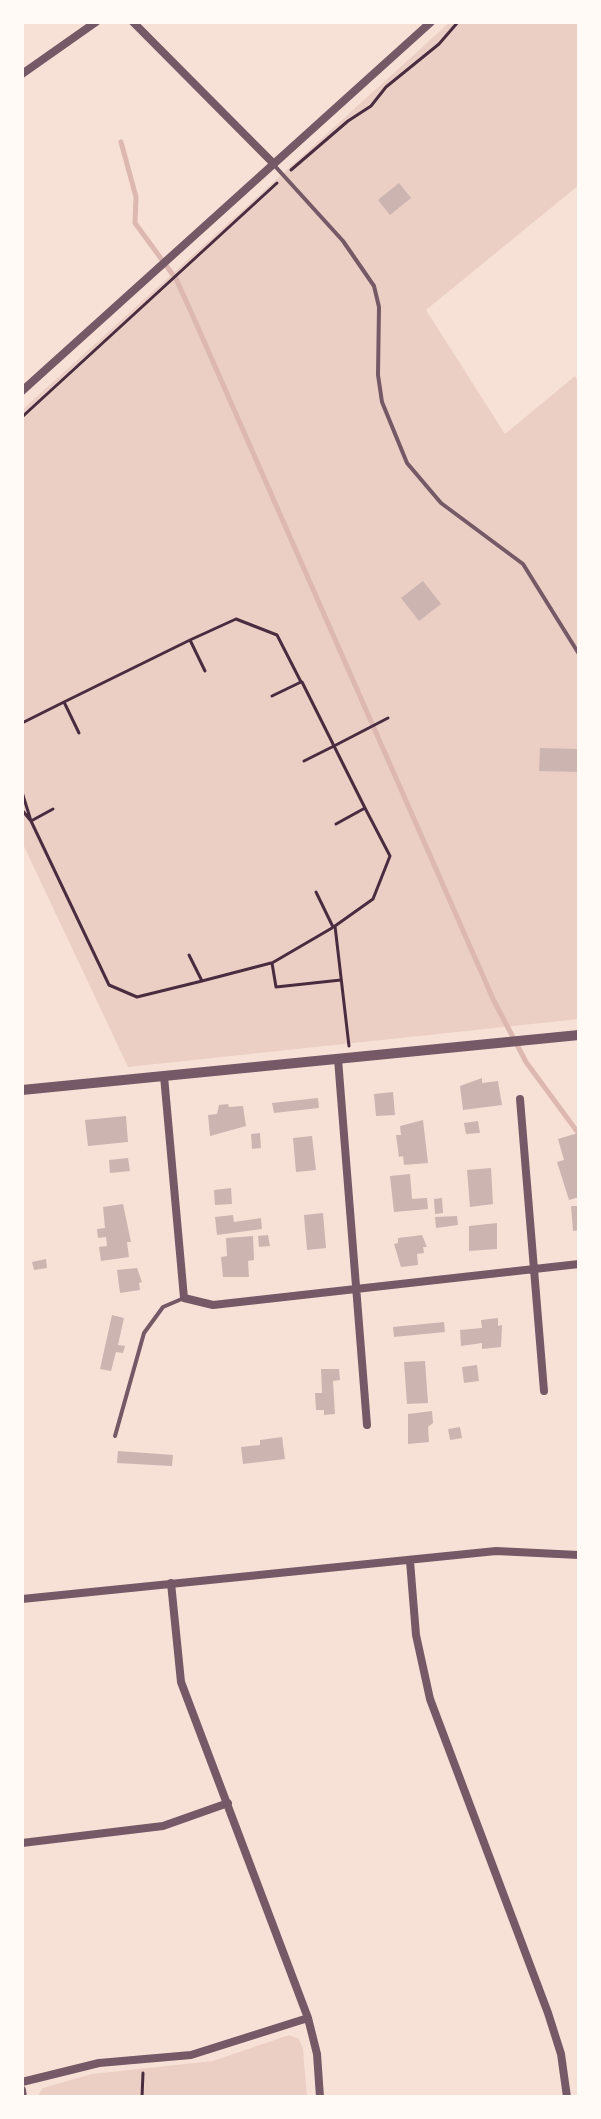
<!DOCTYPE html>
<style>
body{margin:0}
#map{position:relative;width:601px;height:2119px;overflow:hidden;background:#f7e1d7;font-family:Commissioner,sans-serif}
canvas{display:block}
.frame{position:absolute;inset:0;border:24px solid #fffaf5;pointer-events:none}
</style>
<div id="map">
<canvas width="601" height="2119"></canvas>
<div class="frame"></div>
</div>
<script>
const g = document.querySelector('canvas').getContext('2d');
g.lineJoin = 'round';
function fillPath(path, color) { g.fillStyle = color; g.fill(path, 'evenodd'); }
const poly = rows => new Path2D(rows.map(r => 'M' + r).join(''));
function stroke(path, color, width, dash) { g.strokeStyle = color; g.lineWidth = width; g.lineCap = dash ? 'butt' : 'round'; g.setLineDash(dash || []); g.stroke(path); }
fillPath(poly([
 [450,22,579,22,579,185,426,310,505,434,575,376,579,384,579,1019,128,1067,22,842,22,410],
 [289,2035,299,2039,303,2049,307,2097,37,2097,43,2088,92,2074,213,2061]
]), '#ebcfc5');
stroke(poly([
 [121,142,136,197,135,223,176,279,192,314,494,1001,526,1062,579,1134]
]), '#dcb8b0', 5);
fillPath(poly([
 [399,183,411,198,390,215,378,200],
 [423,581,441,604,419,621,401,598],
 [540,748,579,749,579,772,539,771],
 [482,1078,482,1083,498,1081,502,1105,463,1110,460,1086],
 [393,1092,395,1115,376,1116,374,1094],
 [318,1098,319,1108,274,1113,272,1103],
 [228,1104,229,1107,243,1106,246,1126,210,1136,208,1115,217,1114,219,1105],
 [126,1116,128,1142,88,1146,85,1120],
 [423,1120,428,1163,404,1165,403,1156,399,1157,396,1135,401,1135,400,1126],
 [478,1121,480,1133,466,1134,464,1123],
 [260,1133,261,1148,252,1149,251,1134],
 [578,1133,579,1197,569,1200,557,1162,564,1160,558,1139],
 [312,1136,316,1170,296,1172,293,1138],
 [128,1158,130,1171,110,1173,109,1160],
 [491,1168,493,1204,470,1207,467,1170],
 [410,1174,412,1199,427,1198,428,1209,394,1212,390,1176],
 [231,1188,232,1204,215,1205,214,1190],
 [442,1198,443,1213,435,1214,434,1199],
 [123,1204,131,1242,127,1242,129,1257,101,1261,99,1247,107,1246,106,1237,98,1238,97,1229,105,1228,103,1207],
 [571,1206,579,1206,579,1230,573,1231],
 [323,1213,326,1248,307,1250,304,1215],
 [233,1215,234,1222,261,1218,262,1229,217,1235,215,1217],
 [457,1216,458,1225,436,1228,435,1217],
 [497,1223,497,1249,469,1251,469,1226],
 [268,1235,270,1246,259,1247,258,1236],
 [422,1235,427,1247,423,1247,424,1253,417,1254,418,1265,401,1267,394,1244,398,1243,398,1238],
 [253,1236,254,1260,248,1261,249,1277,223,1277,221,1257,227,1256,226,1238],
 [46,1259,47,1268,34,1270,32,1262],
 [137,1268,142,1282,139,1283,140,1290,120,1293,117,1270],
 [112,1315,124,1318,118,1345,125,1346,123,1353,116,1352,111,1371,100,1369],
 [498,1318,498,1326,502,1325,501,1347,482,1349,482,1343,461,1346,460,1330,482,1328,481,1320],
 [444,1322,445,1332,394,1337,393,1327],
 [425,1361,428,1403,407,1404,404,1362],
 [477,1365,479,1381,464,1383,462,1367],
 [321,1369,339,1369,340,1380,333,1381,335,1414,324,1415,324,1410,316,1410,315,1393,322,1393],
 [432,1411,433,1423,428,1427,429,1442,408,1444,408,1414],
 [460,1427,462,1438,450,1440,448,1429],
 [282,1437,285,1459,243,1464,241,1447,260,1445,260,1440],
 [118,1451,173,1455,172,1466,117,1463]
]), '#ccb4b1');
stroke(poly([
 [291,170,348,121,371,106,386,87,439,44,458,22],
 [22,417,277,183],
 [190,640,236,619,277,635,301,682,272,696],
 [302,682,334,746,304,761],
 [64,702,190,640,205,671],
 [22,723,64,702,79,733],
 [22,792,31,821,109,985,137,997,202,981],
 [22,810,31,821,53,809],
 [336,824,365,808,334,746,388,718],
 [316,892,333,927],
 [332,928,272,963,276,987,341,980],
 [189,955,202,981,271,963],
 [349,1046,335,926,373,899,390,856,365,808],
 [142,2097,143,2073]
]), '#4a2c40', 3);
stroke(poly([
 [274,165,343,241,374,286,379,307,378,375,382,402,407,463,441,503,523,564,579,654],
 [115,1436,144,1333,163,1307,184,1298]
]), '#755966', 4);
stroke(poly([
 [133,22,273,163],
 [22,74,96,22],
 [22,391,431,22],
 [338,1059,367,1425],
 [164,1076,184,1298,213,1305,579,1264],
 [520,1099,544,1391],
 [410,1561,416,1635,430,1699,548,2013,561,2054,567,2097],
 [171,1583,181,1682,308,2018,317,2054,320,2097],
 [22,1599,496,1551,579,1555],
 [22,1843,163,1826,228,1803],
 [22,2082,99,2063,191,2055,308,2018],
 [22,2090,23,2097]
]), '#755966', 8);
stroke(poly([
 [22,1090,579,1035]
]), '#755966', 10);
</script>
